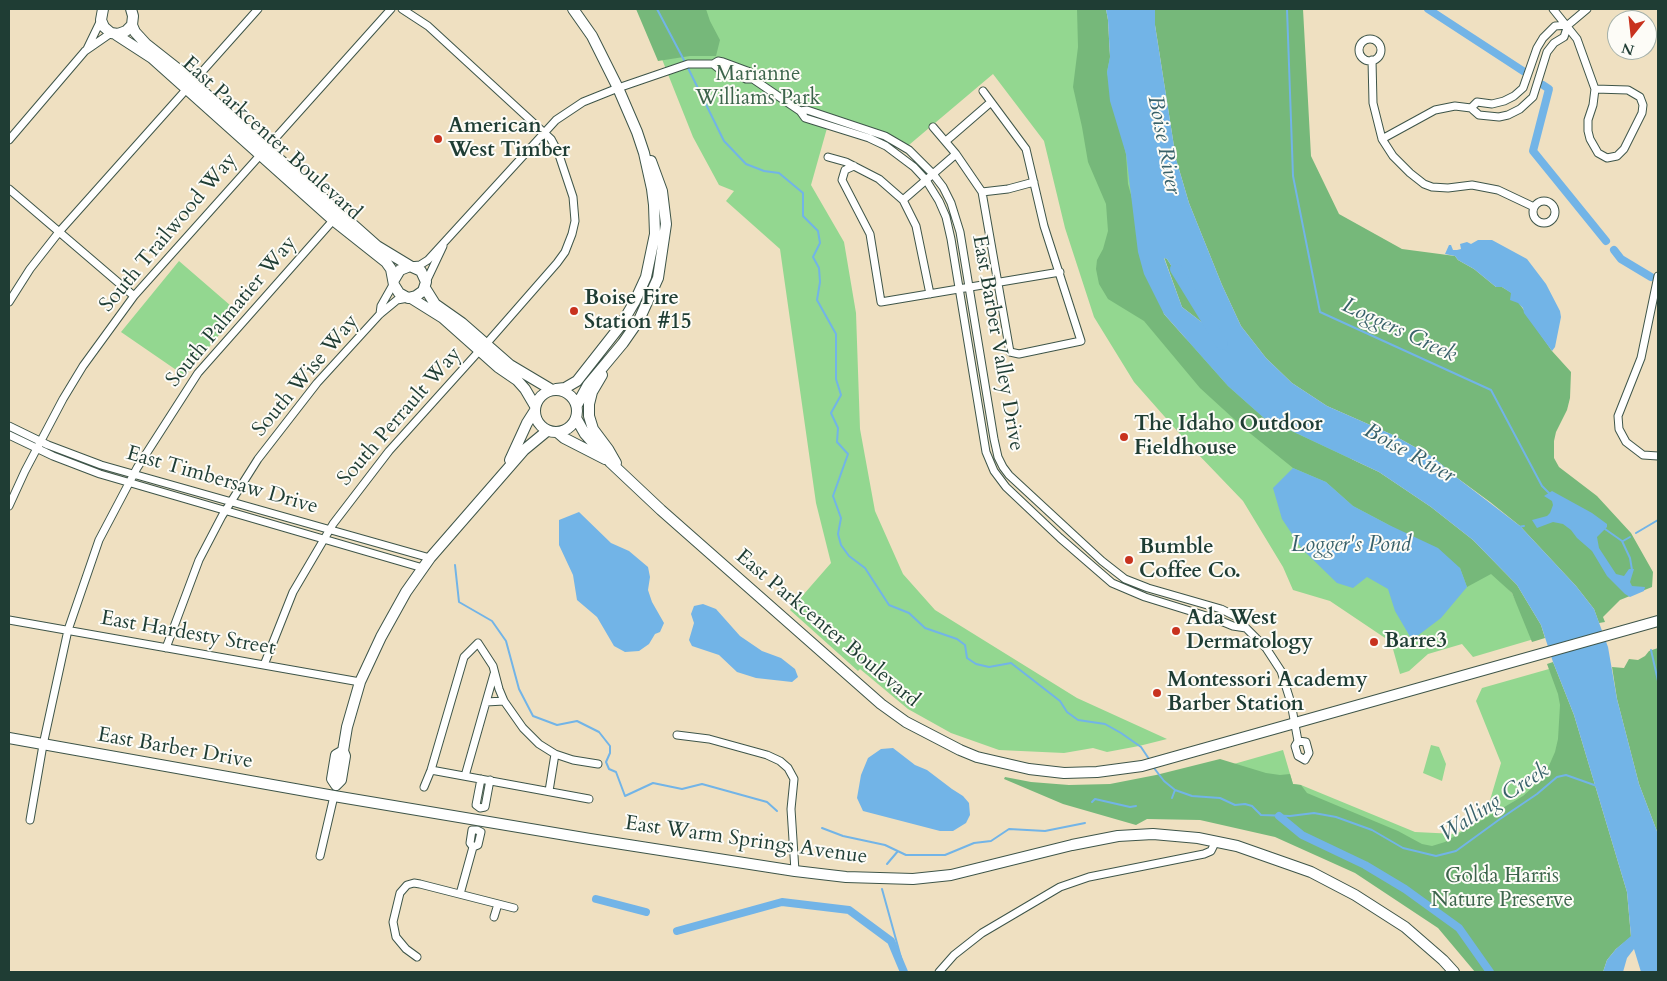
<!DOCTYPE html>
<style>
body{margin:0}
#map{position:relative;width:1667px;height:981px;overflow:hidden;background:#efe0c1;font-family:Cardo,serif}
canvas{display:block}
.frame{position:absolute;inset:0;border:10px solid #1f3d34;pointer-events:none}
.north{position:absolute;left:1607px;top:10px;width:50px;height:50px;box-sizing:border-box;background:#fdfcf7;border:1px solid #a4b0a9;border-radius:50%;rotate:196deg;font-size:14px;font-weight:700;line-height:20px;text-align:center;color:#1f3d34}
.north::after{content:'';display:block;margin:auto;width:18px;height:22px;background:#c8321e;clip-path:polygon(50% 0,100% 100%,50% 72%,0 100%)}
</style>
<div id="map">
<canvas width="1667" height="981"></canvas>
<div class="frame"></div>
<div class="north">N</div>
</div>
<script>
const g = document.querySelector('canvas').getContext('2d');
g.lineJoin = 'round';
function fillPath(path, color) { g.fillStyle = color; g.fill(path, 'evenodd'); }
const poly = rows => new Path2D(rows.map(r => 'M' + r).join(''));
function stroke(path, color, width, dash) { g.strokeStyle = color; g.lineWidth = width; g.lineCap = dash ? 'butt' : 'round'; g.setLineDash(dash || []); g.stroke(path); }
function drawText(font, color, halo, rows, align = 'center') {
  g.font = font + ' Cardo,serif'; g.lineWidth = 4; g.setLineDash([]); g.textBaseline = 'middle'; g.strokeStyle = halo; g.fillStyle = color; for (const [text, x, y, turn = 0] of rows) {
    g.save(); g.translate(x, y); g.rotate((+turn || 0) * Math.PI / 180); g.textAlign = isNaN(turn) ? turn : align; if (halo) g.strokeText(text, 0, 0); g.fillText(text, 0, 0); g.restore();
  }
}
fillPath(poly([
 [642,9,1101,9,1160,320,1463,540,1512,593,1534,639,1473,657,1462,644,1428,654,1409,671,1400,674,1391,642,1330,601,1293,590,1283,567,1243,501,1195,451,1134,382,1094,317,1065,228,1044,141,993,74,903,150,872,134,829,121,811,185,844,242,856,313,860,429,875,511,903,574,935,610,1077,698,1167,739,1139,746,1107,752,1093,748,1064,753,999,750,951,733,908,709,860,669,858,671,790,610,831,563,816,503,780,249,726,201,734,191,719,185,693,137],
 [179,261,238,312,185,376,121,332],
 [1549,669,1565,701,1560,788,1411,885,1153,787,1283,750,1293,784,1301,785,1415,832,1456,834,1485,817,1501,763,1476,701,1482,688],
 [1431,745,1439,747,1446,764,1442,781,1423,773]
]), '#93d790');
fillPath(poly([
 [636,9,706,9,710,21,720,40,716,56,690,56,658,61],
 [1077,9,1106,9,1108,20,1110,57,1107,72,1126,154,1128,184,1164,314,1228,386,1264,418,1379,472,1431,507,1473,540,1517,585,1541,625,1545,638,1532,642,1512,593,1491,574,1467,587,1460,568,1389,525,1353,506,1326,482,1293,468,1246,430,1200,388,1144,321,1108,299,1099,284,1096,269,1097,260,1103,249,1108,231,1106,204,1088,162,1082,127,1073,87,1078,47],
 [1155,9,1303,9,1311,156,1339,214,1402,249,1455,256,1458,260,1474,269,1496,287,1502,287,1512,293,1552,351,1571,372,1570,398,1567,410,1556,432,1554,441,1554,458,1559,467,1597,496,1631,533,1653,572,1652,587,1620,600,1603,617,1605,622,1599,623,1594,609,1576,586,1520,526,1490,502,1456,477,1433,457,1393,435,1327,406,1292,383,1266,358,1241,326,1222,285,1189,203,1176,159,1155,25],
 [1164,257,1167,259,1176,273,1208,312,1215,330,1212,330,1182,307],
 [1658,648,1658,834,1639,784,1617,699,1612,667,1624,668,1629,659,1638,660,1645,656,1649,651],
 [1553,662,1574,715,1627,892,1631,937,1616,949,1607,960,1603,972,1475,972,1438,928,1355,873,1275,837,1200,820,1147,819,1136,825,1063,804,1004,779,1005,777,1031,782,1069,785,1110,784,1156,775,1220,759,1266,773,1280,775,1290,774,1293,784,1301,785,1307,793,1398,831,1422,844,1432,846,1445,842,1523,796,1544,777,1555,752,1558,739,1560,705,1558,694,1547,664]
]), '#76b87a');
fillPath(poly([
 [1106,9,1155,9,1155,25,1176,159,1189,203,1222,285,1241,326,1266,358,1292,383,1327,406,1393,435,1433,457,1456,477,1520,526,1576,586,1594,609,1608,647,1617,699,1639,784,1658,834,1658,972,1641,972,1634,949,1627,958,1623,972,1603,972,1607,960,1616,949,1631,936,1627,892,1574,715,1553,662,1541,625,1517,585,1473,540,1431,507,1379,472,1264,418,1228,386,1164,314,1144,274,1138,252,1126,154,1110,101,1107,72,1110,57,1108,20],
 [1164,258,1167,259,1176,273,1208,312,1215,330,1212,330,1182,307],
 [1478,240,1492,240,1527,259,1546,284,1560,311,1561,317,1555,347,1552,351,1524,313,1523,308,1518,303,1510,300,1511,293,1502,287,1496,287,1474,269,1458,260,1455,256,1445,254,1449,245,1451,245,1453,250,1457,250,1461,249,1460,244,1467,242,1471,244],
 [1293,468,1326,482,1353,506,1389,525,1438,548,1460,568,1467,587,1441,618,1412,640,1395,611,1388,589,1367,577,1353,588,1337,583,1302,549,1282,519,1273,488],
 [1552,491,1592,513,1607,524,1607,527,1597,537,1599,548,1616,574,1624,576,1629,569,1634,569,1630,582,1632,586,1645,587,1644,591,1630,597,1625,594,1607,576,1592,551,1577,538,1571,530,1563,524,1553,522,1537,528,1532,520,1547,516,1550,513,1553,505,1552,501,1544,496],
 [579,512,611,543,629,551,648,567,650,577,648,590,652,602,664,623,660,632,655,634,649,644,639,651,625,652,614,646,597,617,577,600,573,575,559,545,559,520],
 [703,604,716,609,740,636,762,651,781,658,795,669,798,677,792,682,756,678,737,672,719,655,692,646,689,640,694,623,691,614,694,606],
 [893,748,915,765,927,770,952,789,963,796,969,803,970,815,966,823,953,831,940,831,863,811,857,798,861,775,868,758,881,749]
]), '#72b4e7');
stroke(poly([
 [657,9,685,62],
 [1287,9,1293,176,1320,312,1491,390,1542,486,1549,493],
 [687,66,724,141,746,164,764,171,779,173,803,193,803,216,818,231,820,243,813,257,819,268,820,282,817,300,836,334,836,379,841,395,831,413,838,428,837,442,848,454,833,496,841,518,838,534,841,545,849,556,865,568,889,605,909,613,925,628,957,639,965,645,967,658,976,664,989,667,1011,663,1060,701,1067,712,1078,720,1105,724,1121,733,1141,747,1149,759],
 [1518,527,1524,526],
 [1605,529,1622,541,1630,558,1632,570],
 [1636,533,1658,520],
 [1623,541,1630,537],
 [455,565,459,602,492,621,506,641,519,689,533,716,557,725,577,721,599,732,610,746,610,753,606,762,609,769,616,772,625,796,653,783,682,789,702,784,767,802,777,811],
 [1651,650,1658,681],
 [1154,768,1164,781,1175,790,1192,796,1220,798,1235,805,1245,804,1252,806,1261,815,1290,816,1314,813,1336,817,1372,830,1403,848,1436,856,1456,851,1500,819,1537,794,1557,777,1566,775,1597,786],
 [1172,798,1175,790],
 [1092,802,1095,799,1130,807,1136,806],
 [822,828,843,836,885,845,906,855,945,855,974,843,991,841,1009,829,1045,831,1085,823],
 [887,864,898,851],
 [882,889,905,972]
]), '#72b4e7', 2);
stroke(poly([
 [1428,9,1523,71],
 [1543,85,1549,89,1533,151,1606,241],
 [1614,250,1621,259,1651,277],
 [1279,816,1302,835,1365,865,1405,889,1459,928,1490,972],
 [596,899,646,912],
 [677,931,782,902,849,910,891,941,904,972]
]), '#72b4e7', 8);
stroke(poly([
 [1176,269,1222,344]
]), '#72b4e7', 12);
const street = poly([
 [402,9,428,26,551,139,558,152,573,197,575,221,572,234,565,252,557,263,487,343],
 [1553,9,1577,39,1595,89,1593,105,1588,120,1588,131,1590,139,1598,153,1607,158,1617,156,1624,149,1642,113,1643,105,1640,97,1628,90,1595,89],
 [1568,25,1564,37,1554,43,1547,52,1533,97,1520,109,1508,115,1499,117,1479,115,1471,108,1477,102,1492,104,1504,101,1514,96,1523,88,1537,48,1543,38,1555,26,1568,25],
 [1568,25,1587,9],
 '1359 50a11 11 0 1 1 22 0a11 11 0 1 1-22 0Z',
 [87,49,101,20],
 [1372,60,1373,103,1382,139,1393,156,1410,173,1424,184,1432,187,1448,188,1472,185,1498,190,1534,207],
 [713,64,718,68,732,71,746,79,753,79,800,111,805,118,869,138,886,146,914,167,926,180,939,201,946,217,951,239,986,452,994,471,1006,487,1060,538,1112,583,1145,597,1216,619,1233,626,1246,628],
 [800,111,807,110,885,136,909,150,933,174,943,187,951,203,960,232,994,439,998,457,1003,467,1009,475,1102,561,1125,579,1148,588,1221,609,1239,618,1246,628,1266,648,1281,671,1291,703,1298,741,1295,746,1298,756,1305,760,1309,753,1306,742,1298,741],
 [933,127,956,154,982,192,1010,352,1019,354,1081,341,1044,226,1026,149,983,91],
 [1382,139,1435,110,1455,106,1471,108],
 [9,140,85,51,111,33],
 [946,141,991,102],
 [828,157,846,162,879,179,903,200,916,226,930,294],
 [854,166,845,170,842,180,870,234,881,302,1060,272],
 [9,189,134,296],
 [982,192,1008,189,1034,182],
 [903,200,956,154],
 '1533 212a11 11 0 1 1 22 0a11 11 0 1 1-22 0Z',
 [410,266,420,265,428,260,556,120,583,102,618,88,688,64,713,64,718,61,723,62,750,72,753,79],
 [1658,276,1641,358,1618,416,1619,429,1626,442,1643,455,1658,456],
 [426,282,443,246],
 [9,302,30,269,59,232,258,9],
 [380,314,381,306,394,283],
 [9,426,48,445,101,465,430,558],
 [9,435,53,456,100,474,423,568],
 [9,506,25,471,63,399,83,366,134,296,391,9],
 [9,620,360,682],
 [166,648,199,560,222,516,258,459,317,383,380,314,397,300,408,298],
 [264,665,293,592,333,524,389,451,480,350],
 [494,674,486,702,504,701],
 [677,735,709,739,767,755,780,761,788,768,794,779,791,809,795,871],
 [431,770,589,799],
 [465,776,486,702],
 [481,779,476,805,480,808,485,807,490,780],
 [424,787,431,770,464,657,478,643,493,666,499,689,504,701,523,728,539,744,555,754,573,760,598,764],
 [549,791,555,754],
 [30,820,43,745,68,630,99,540,137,468,198,373,336,217],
 [472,830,477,830,481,832,478,845,473,847,470,843,472,830],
 [320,856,334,796],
 [460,894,473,847],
 [494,917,498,904],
 [417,957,406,949,396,937,393,922,400,893,407,885,414,883,420,884,514,908],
 [939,972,954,955,982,933,1060,887,1089,877,1204,854,1211,851,1216,841]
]);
const secondary = poly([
 [103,9,101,20,104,27,111,33,118,34,126,31,132,25,133,16,131,9],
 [132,25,135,32,146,44,179,70,377,246,410,266],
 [115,34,152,58,333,220,386,262,391,269,394,285,399,293,408,298,416,296,423,291,426,282,421,271,410,266,400,270,394,280],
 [425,288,435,304,462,323,510,365,552,390],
 [411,298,443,318,498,367,517,380,525,389,535,406],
 [602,375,592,392,589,404,589,416,593,429,608,449,616,463],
 [556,389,565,388,577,381,621,325,635,301,646,277,655,234,654,205,652,189,644,153,637,132,618,88,592,36,573,9],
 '535 411a21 21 0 1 1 42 0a21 21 0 1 1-42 0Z',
 [577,405,588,385,623,343,639,320,658,278,666,224,662,191,651,161],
 [576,418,585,434,610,462,661,510,881,704,906,722,960,750,977,757,1029,769,1064,773,1097,772,1142,766,1658,621],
 [557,432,564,438,605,459],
 [510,460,527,423,534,412],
 [9,738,334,796,590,839,795,871,846,877,913,879,951,875,1072,845,1118,836,1153,834,1198,838,1237,846,1311,872,1355,895,1405,927,1443,960,1454,972],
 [343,751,336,755,332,779,336,785,341,780,345,756,343,751,347,727,360,682,381,637,406,592,430,558,524,450,547,431]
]);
stroke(street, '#3e5549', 9);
stroke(secondary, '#3e5549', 12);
stroke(street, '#fff', 7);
stroke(secondary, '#fff', 10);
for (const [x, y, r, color] of [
 [438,139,5,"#c8321e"],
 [574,311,5,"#c8321e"],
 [1124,437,5,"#c8321e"],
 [1129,560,5,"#c8321e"],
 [1176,631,5,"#c8321e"],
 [1374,642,5,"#c8321e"],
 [1157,693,5,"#c8321e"]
]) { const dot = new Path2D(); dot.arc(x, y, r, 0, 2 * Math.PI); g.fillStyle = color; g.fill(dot); stroke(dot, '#fdfcf7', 2); }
drawText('21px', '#3c644b', '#fdfcf7', [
 ["Marianne",758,75],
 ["Williams Park",758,99],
 ["Golda Harris",1502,877],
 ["Nature Preserve",1502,901]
]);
drawText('bold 21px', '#1f3d34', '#fdfcf7', [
 ["American",448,127],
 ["West Timber",448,151],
 ["Boise Fire",584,299],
 ["Station #15",584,323],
 ["The Idaho Outdoor",1134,425],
 ["Fieldhouse",1134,449],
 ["Bumble",1139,548],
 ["Coffee Co.",1139,572],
 ["Ada West",1186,619],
 ["Dermatology",1186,643],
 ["Barre3",1384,642],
 ["Montessori Academy",1167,681],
 ["Barber Station",1167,705]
], 'left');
drawText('21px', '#1f3d34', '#fdfcf7', [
 ["East Parkcenter Boulevard",271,139,42],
 ["South Trailwood Way",169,233,-50],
 ["South Palmatier Way",232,312,-50],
 ["East Barber Valley Drive",997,343,80],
 ["South Wise Way",306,376,-50],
 ["South Perrault Way",400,417,-49],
 ["East Timbersaw Drive",222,481,16],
 ["East Parkcenter Boulevard",827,629,40],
 ["East Hardesty Street",188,634,10],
 ["East Barber Drive",175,749,10],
 ["East Warm Springs Avenue",746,841,8]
]);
drawText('italic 22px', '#38616a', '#fdfcf7', [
 ["Boise River",1163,145,79],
 ["Loggers Creek",1399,331,25],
 ["Boise River",1409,454,29],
 ["Logger's Pond",1351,546],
 ["Walling Creek",1495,803,-33]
]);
</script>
